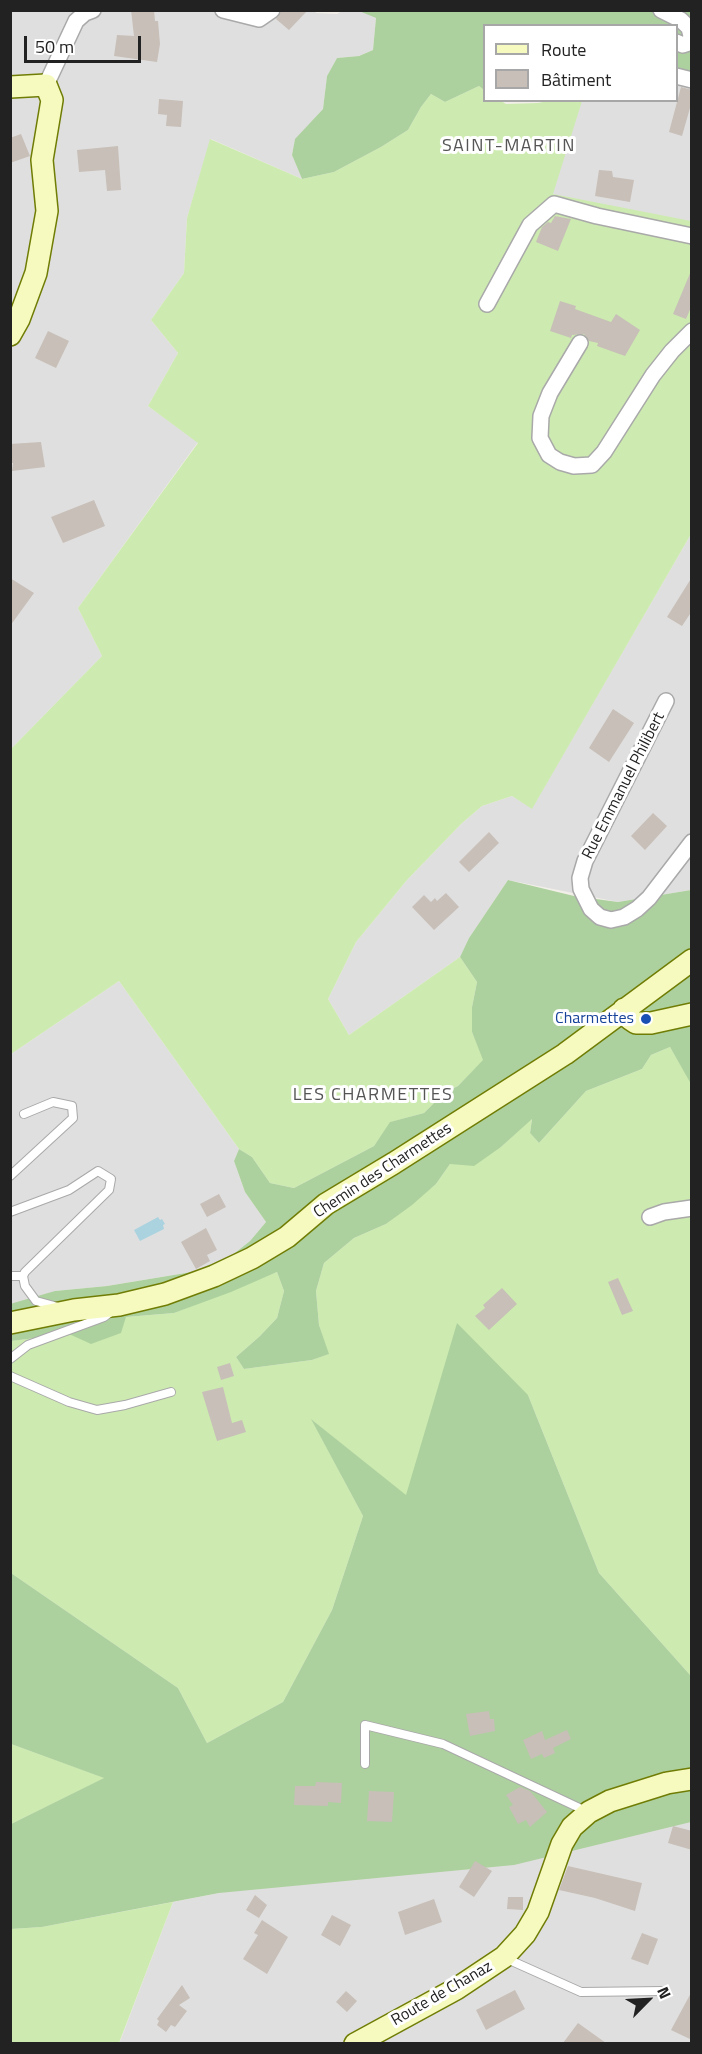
<!DOCTYPE html>
<meta charset="utf-8">
<style>
body{margin:0}
#map{position:relative;width:702px;height:2054px;overflow:hidden;background:#f2efe9;font-family:"Titillium Web",sans-serif}
canvas{display:block}
.frame{position:absolute;inset:0;border:12px solid #222;pointer-events:none}
.legend{position:absolute;left:483px;top:24px;width:195px;height:78px;box-sizing:border-box;background:#fff;border:2px solid #a7a7a7;margin:0;padding:8px 10px;list-style:none;font-size:18px;color:#222}
.legend li{display:flex;align-items:center;gap:12px;height:30px}
.legend b{width:30px;border:2px solid #a7a7a7}
.north{position:absolute;left:618px;top:1970px;width:60px;height:60px;-webkit-text-stroke:4px #fff;paint-order:stroke;rotate:66deg;font-size:16px;font-weight:700;line-height:24px;text-align:center;color:#222}
.north::after{content:'';display:block;margin:auto;width:21px;height:27px;background:#222;clip-path:polygon(50% 0,100% 100%,50% 72%,0 100%)}
.scale{position:absolute;left:24px;top:36px;width:117px;height:27px;box-sizing:border-box;border:3px solid #222;border-top:0;padding-left:8px;font-size:18px;line-height:21px;white-space:nowrap;color:#222;-webkit-text-stroke:4px #fff;paint-order:stroke}
</style>
<div id="map">
<canvas width="702" height="2054"></canvas>
<div class="frame"></div>
<ul class="legend">
<li><b style="height:8px;background:#f7fabf"></b>Route</li>
<li><b style="height:16px;background:#c7bfb8"></b>Bâtiment</li>
</ul>
<div class="north">N</div>
<div class="scale">50 m</div>
</div>
<script>
const g = document.querySelector('canvas').getContext('2d');
g.lineJoin = 'round';
function fillPath(path, color) { g.fillStyle = color; g.fill(path, 'evenodd'); }
const poly = rows => new Path2D(rows.map(r => 'M' + r).join(''));
function stroke(path, color, width, dash) { g.strokeStyle = color; g.lineWidth = width; g.lineCap = dash ? 'butt' : 'round'; g.setLineDash(dash || []); g.stroke(path); }
function drawText(font, color, halo, rows, align = 'center') {
  g.font = font + ' "Titillium Web",sans-serif'; g.lineWidth = 6; g.setLineDash([]); g.textBaseline = 'middle'; g.strokeStyle = halo; g.fillStyle = color; for (const [text, x, y, turn = 0] of rows) {
    g.save(); g.translate(x, y); g.rotate((+turn || 0) * Math.PI / 180); g.textAlign = isNaN(turn) ? turn : align; if (halo) g.strokeText(text, 0, 0); g.fillText(text, 0, 0); g.restore();
  }
}
fillPath(poly([
 [314,10,316,13,337,14,342,11,359,10,376,18,373,50,359,56,337,58,327,76,323,109,295,140,292,155,302,179,211,139,187,218,184,273,151,320,178,353,148,406,198,442,78,608,102,656,11,749,11,11],
 [691,39,691,528,423,349,563,101,676,100,677,43],
 [691,534,691,890,618,902,508,880,469,938,460,957,349,1035,328,999,356,942,407,880,461,824,482,806,512,796,532,808],
 [119,981,239,1149,234,1161,245,1192,266,1222,250,1241,216,1268,107,1286,55,1291,11,1317,11,1054],
 [691,1739,691,2043,119,2044,173,1902,219,1893]
]), '#e0dfdf');
fillPath(poly([
 [479,86,484,90,484,100,501,101,506,104,538,103,548,101,582,101,553,194,691,221,691,534,532,809,512,796,482,806,461,824,407,880,356,942,328,999,349,1035,460,957,477,982,472,1007,472,1032,484,1060,458,1086,445,1092,424,1113,391,1122,374,1146,294,1188,270,1183,252,1157,239,1149,119,981,11,1054,11,749,102,656,78,608,198,443,148,406,178,353,151,320,184,273,187,218,210,139,302,179,334,172,381,147,408,130,421,107,431,94,445,102],
 [670,1047,692,1084,691,1676,599,1573,528,1395,406,1496,312,1420,363,1516,332,1610,283,1702,207,1743,178,1688,11,1573,10,1341,69,1334,126,1317,174,1313,277,1272,284,1291,277,1318,260,1336,236,1357,244,1369,312,1360,328,1354,319,1325,316,1291,324,1263,354,1238,386,1224,436,1184,450,1164,501,1147,532,1118,530,1133,539,1143,586,1091,642,1069,651,1055],
 [11,1744,105,1778,11,1824],
 [173,1902,119,2043,11,2044,11,1929,42,1927]
]), '#cdebb0');
fillPath(poly([
 [359,11,691,11,691,77,677,75,676,26,484,26,484,90,479,86,445,102,431,94,421,107,408,130,381,147,334,172,302,179,292,155,295,139,323,109,327,76,337,58,359,56,373,50,376,18],
 [508,880,574,896,618,902,691,890,691,1084,670,1047,651,1055,642,1069,586,1091,539,1143,530,1133,532,1119,501,1147,474,1166,450,1164,436,1184,412,1205,386,1224,354,1238,324,1263,316,1291,319,1325,329,1354,312,1360,244,1369,236,1357,260,1336,277,1318,284,1291,277,1272,231,1292,174,1313,126,1317,121,1333,91,1344,69,1334,11,1341,10,1304,55,1291,107,1286,216,1268,250,1241,266,1222,245,1192,234,1161,239,1149,252,1157,270,1183,294,1188,374,1146,390,1122,424,1113,445,1092,458,1086,483,1060,472,1032,472,1007,477,982,460,957,469,938],
 [457,1323,528,1395,599,1573,691,1676,691,1822,514,1865,219,1893,42,1927,11,1929,11,1824,104,1778,11,1744,11,1573,178,1688,207,1743,283,1702,332,1610,363,1516,311,1419,406,1495]
]), '#add19e');
fillPath(poly([
 [158,1217,160,1220,162,1219,165,1224,163,1225,164,1229,140,1241,134,1230]
]), '#aad3df');
fillPath(poly([
 [131,10,154,10,155,21,158,21,160,44,157,62,114,56,117,35,134,36],
 [282,10,308,10,289,30,276,19],
 [681,87,692,90,692,101,682,136,669,132],
 [159,99,183,101,181,127,166,126,167,115,158,114],
 [21,134,30,156,10,163,10,138],
 [118,146,121,190,107,191,105,170,79,172,77,150],
 [599,170,612,171,613,177,634,180,630,202,595,196],
 [555,216,571,219,558,251,536,242,542,227,548,222,551,223],
 [691,271,692,305,686,319,673,314],
 [560,301,576,306,575,309,611,322,616,314,640,330,625,356,597,346,598,343,589,341,584,334,572,335,571,338,550,331],
 [48,331,69,341,56,368,35,358],
 [41,442,45,467,12,471,13,463,10,463,10,444],
 [94,500,105,526,63,543,51,517],
 [692,577,692,611,682,626,667,617],
 [10,578,34,593,10,626],
 [613,709,634,723,609,762,589,748],
 [653,813,667,826,645,850,631,836],
 [489,832,499,843,469,872,459,862],
 [446,893,459,907,434,930,412,907,424,895,431,902,435,898,437,901],
 [219,1194,226,1207,207,1217,200,1204],
 [206,1228,217,1250,207,1255,210,1261,196,1269,181,1242],
 [618,1278,633,1311,622,1315,608,1282],
 [502,1288,517,1304,489,1330,475,1316,485,1308,483,1305],
 [230,1363,234,1376,221,1380,217,1367],
 [223,1387,232,1423,242,1420,246,1432,217,1441,202,1392],
 [489,1711,490,1719,494,1719,495,1731,470,1736,466,1714],
 [567,1730,571,1739,553,1748,555,1753,544,1758,542,1754,531,1759,523,1740,542,1731,545,1740],
 [316,1782,342,1783,341,1803,328,1802,328,1806,294,1805,295,1786,315,1786],
 [520,1787,530,1791,547,1812,530,1827,526,1820,518,1824,509,1807,513,1805,506,1795],
 [369,1791,394,1792,392,1822,367,1821],
 [673,1826,692,1831,692,1850,668,1843],
 [475,1861,492,1871,474,1897,459,1887],
 [568,1866,642,1883,635,1911,595,1898,559,1890],
 [255,1895,267,1905,259,1918,246,1910],
 [508,1897,523,1897,523,1910,507,1909],
 [434,1899,442,1922,405,1935,398,1912],
 [332,1915,351,1925,340,1946,321,1935],
 [262,1920,288,1937,267,1974,243,1959,258,1935,254,1933],
 [642,1933,658,1939,648,1965,631,1959],
 [182,1985,190,1998,179,2005,187,2011,175,2027,171,2025,166,2032,157,2025,159,2021,157,2019],
 [515,1990,525,2009,486,2030,476,2010],
 [346,1991,357,2001,347,2012,336,2002],
 [692,1991,692,2040,671,2030],
 [578,2023,606,2043,563,2043]
]), '#c7bfb8');
const lane = poly([
 [10,1176,73,1118,72,1106,53,1102,24,1114],
 [10,1212,69,1190,98,1171,111,1179,109,1190,25,1272,23,1276,25,1286,36,1301,58,1307],
 [10,1276,23,1276],
 [10,1359,28,1345,104,1317,111,1312],
 [10,1376,69,1402,97,1410,125,1405,171,1392],
 [365,1764,365,1725,443,1744,588,1812],
 [505,1958,581,1992,664,1991]
]);
const street = poly([
 [223,10,259,19,272,10],
 [661,10,681,20,689,28,691,36,689,43,683,45,676,42],
 [676,76,692,80],
 [46,85,76,21,85,13,93,10],
 [487,304,530,225,554,204,597,216,692,236],
 [580,343,550,393,541,416,540,438,549,455,560,462,574,466,592,465,604,452,653,375,672,351,692,331],
 [666,701,585,861,580,878,581,889,591,909,600,917,611,920,624,917,637,909,649,898,692,842],
 [650,1217,664,1212,692,1208]
]);
const secondary = poly([
 [10,87,46,85,52,100,42,160,47,211,36,273,19,319,10,335],
 [624,1009,630,1019,636,1023,651,1023,692,1014],
 [10,1323,74,1310,119,1305,165,1294,214,1276,252,1258,287,1237,326,1204,394,1163,565,1054,692,960],
 [355,2044,456,1989,504,1957,525,1934,538,1912,562,1844,572,1827,589,1812,610,1801,667,1783,692,1779]
]);
stroke(lane, '#a9a9a9', 10);
stroke(street, '#a9a9a9', 18);
stroke(secondary, '#707d05', 24);
stroke(lane, '#fff', 8);
stroke(street, '#fff', 15);
stroke(secondary, '#f7fabf', 21);
for (const [x, y, r, color] of [
 [646,1019,6,"#1a4fb4"]
]) { const dot = new Path2D(); dot.arc(x, y, r, 0, 2 * Math.PI); g.fillStyle = color; g.fill(dot); stroke(dot, '#fff', 2); }
drawText('16px', '#222', '#fff', [
 ["Rue Emmanuel Philibert",624,786,-63],
 ["Chemin des Charmettes",383,1171,-33],
 ["Route de Chanaz",442,1994,-30]
]);
drawText('16px', '#164399', '#fff', [
 ["Charmettes",634,1019]
], 'right');
g.letterSpacing = '1.5px';
drawText('18px', '#555', '#fff', [
 ["SAINT-MARTIN",509,147],
 ["LES CHARMETTES",373,1096]
]);
g.letterSpacing = '0px';
</script>
